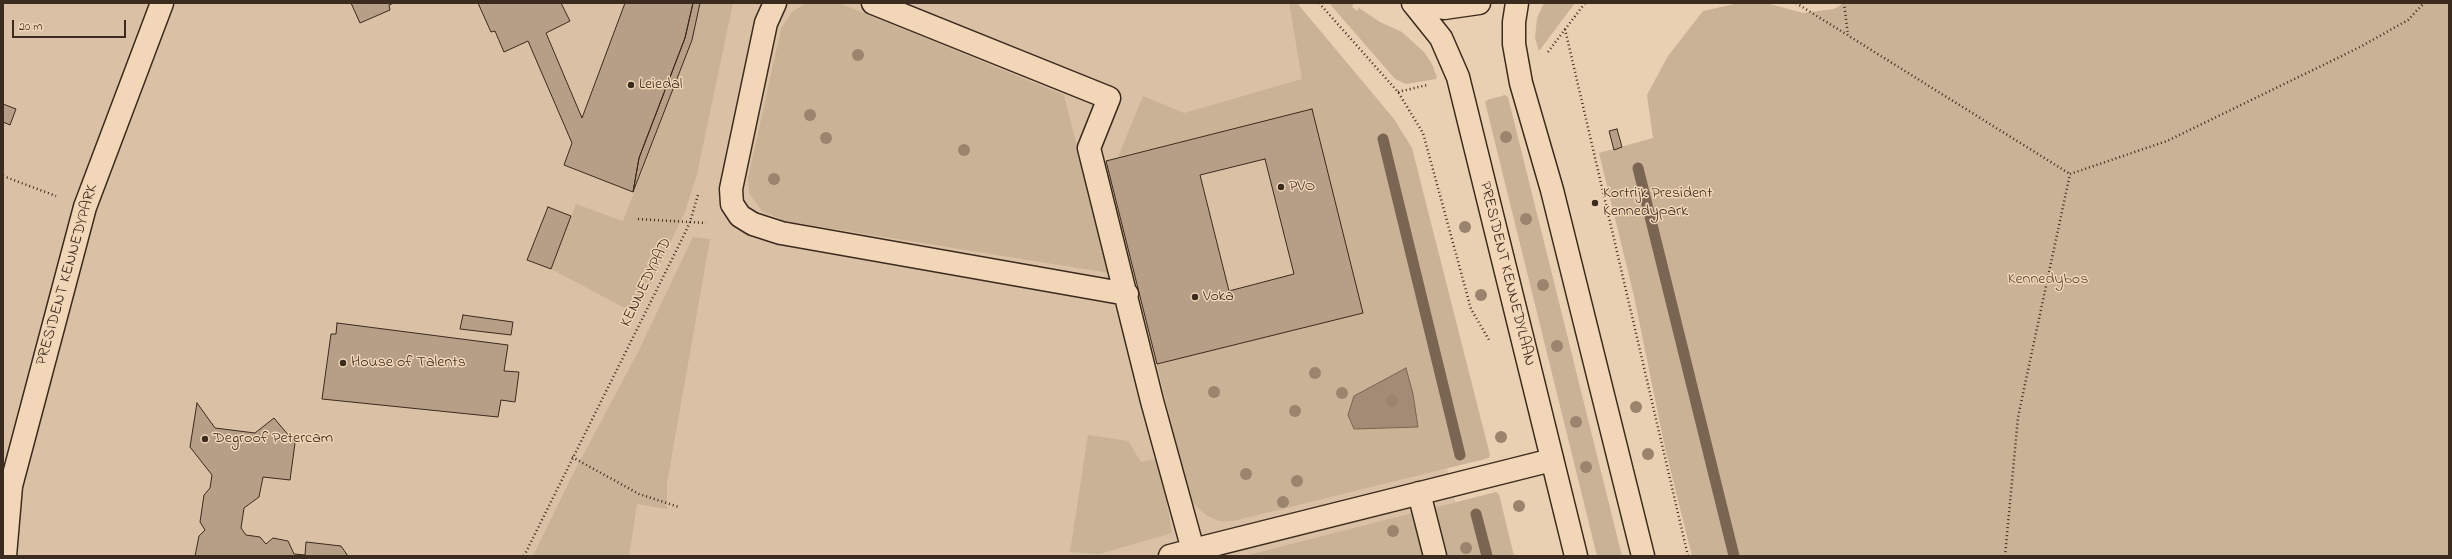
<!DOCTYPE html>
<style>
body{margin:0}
#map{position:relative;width:2452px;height:559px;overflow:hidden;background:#ead0b2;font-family:"Indie Flower",sans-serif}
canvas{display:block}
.frame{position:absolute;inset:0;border:4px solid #3b2a1e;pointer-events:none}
.scale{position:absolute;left:12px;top:20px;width:114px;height:18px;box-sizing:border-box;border:2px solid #3b2a1e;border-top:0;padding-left:5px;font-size:12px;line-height:14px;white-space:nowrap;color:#3b2a1e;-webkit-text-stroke:3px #f1d7b8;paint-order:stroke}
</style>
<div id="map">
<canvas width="2452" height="559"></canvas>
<div class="frame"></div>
<div class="scale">20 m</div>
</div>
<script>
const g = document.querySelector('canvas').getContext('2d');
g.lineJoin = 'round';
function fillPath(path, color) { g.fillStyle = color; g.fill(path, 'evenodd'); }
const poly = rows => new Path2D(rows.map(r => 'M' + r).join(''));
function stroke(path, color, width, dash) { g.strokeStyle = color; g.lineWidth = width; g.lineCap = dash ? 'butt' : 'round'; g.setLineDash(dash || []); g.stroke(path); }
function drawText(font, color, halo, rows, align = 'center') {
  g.font = font + ' "Indie Flower",sans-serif'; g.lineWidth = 3; g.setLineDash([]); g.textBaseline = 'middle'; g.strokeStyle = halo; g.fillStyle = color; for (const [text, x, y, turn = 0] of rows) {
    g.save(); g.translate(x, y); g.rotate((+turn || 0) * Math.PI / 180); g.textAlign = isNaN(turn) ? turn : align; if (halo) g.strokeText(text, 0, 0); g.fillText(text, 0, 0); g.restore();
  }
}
fillPath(poly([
 [3,3,1297,3,1447,468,1469,556,3,556]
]), '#dac1a5');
fillPath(poly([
 [700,3,733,3,697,174,685,212,636,314,551,269,576,204,623,221,692,40],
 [806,3,839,3,1064,95,1109,273,785,221,762,211,749,193,748,178,781,29,792,12],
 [1289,3,1297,3,1394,119,1412,148,1490,455,1489,458,1233,521,1219,521,1206,515,1194,504,1187,492,1157,364,1362,313,1312,110,1118,157,1143,96,1184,113,1302,79],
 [1329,3,1354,3,1352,7,1357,11,1359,8,1380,22,1402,32,1424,52,1432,64,1437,77,1436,79,1406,84,1395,79],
 [1544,3,1575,3,1539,51,1535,38,1537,18],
 [1739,3,1766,3,1803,13,1834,9,1844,3,2449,3,2449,556,1692,556,1665,448,1634,296,1599,153,1653,138,1647,95,1668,56,1703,11],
 [1505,95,1508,97,1622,556,1597,556,1485,102,1487,100],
 [693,237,710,239,667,483,667,509,637,504,629,556,533,556,572,476,639,350],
 [1088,435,1128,441,1141,462,1159,458,1172,533,1099,554,1070,552],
 [1496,492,1499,494,1514,556,1244,556]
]), '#cab297');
const water = poly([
 [1406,368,1413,394,1418,427,1354,429,1348,415,1354,396,1406,368]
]);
fillPath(water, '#a28c75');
stroke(water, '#796552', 1);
stroke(poly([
 [1383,139,1460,455],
 [1638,168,1734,556],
 [1476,514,1487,556]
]), '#796552', 11);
const building = poly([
 [351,3,394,3,389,5,390,10,360,23,351,3],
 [478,3,561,3,570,21,546,33,582,118,625,3,693,3,685,38,639,158,633,192,564,165,572,143,528,41,504,52,495,31,491,32,478,3],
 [693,3,700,3,692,40,633,192,639,158,685,38,693,3],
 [3,104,16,109,10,125,3,122,3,104],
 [1312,109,1363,313,1157,364,1106,161,1312,109],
 [1265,159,1294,274,1229,291,1200,175,1265,159],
 [1617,129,1622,147,1614,150,1609,131,1617,129],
 [548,207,571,216,551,269,527,260,548,207],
 [463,315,513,322,511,335,460,329,463,315],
 [337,323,508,345,504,371,519,372,515,402,501,400,498,417,322,399,331,334,336,334,337,323],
 [197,403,215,428,255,433,274,418,295,443,290,480,263,477,259,497,244,508,241,528,246,535,260,537,266,544,273,538,288,541,294,554,305,555,306,542,341,546,348,556,195,556,199,536,205,530,200,522,204,495,210,488,212,475,190,447,197,403]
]);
fillPath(building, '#b69f86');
stroke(building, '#3b2a1e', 1);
const lane = poly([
 [775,3,766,23,731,189,732,204,740,216,753,224,781,233,1127,294],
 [873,3,1109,98,1089,148,1152,401,1193,550,1552,460],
 [1419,493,1435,556],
 [1170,556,1193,550]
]);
const street = poly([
 [5,556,11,486,85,207,162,3]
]);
const secondary = poly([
 [1413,3,1441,38,1458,77,1576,556],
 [1413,3,1444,8,1479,3],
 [1517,3,1514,22,1514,44,1521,83,1552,190,1643,556]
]);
stroke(lane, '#3b2a1e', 25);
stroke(street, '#3b2a1e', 25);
stroke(secondary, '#3b2a1e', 25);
stroke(poly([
 [1319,3,1398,92,1423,133,1471,309,1489,340],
 [1796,3,2070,174],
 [1844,3,1848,35],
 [1565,29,1688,556],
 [1548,52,1585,3],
 [1398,92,1427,85],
 [2070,174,2167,141,2360,47,2408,20,2424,3],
 [3,176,56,196],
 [638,219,706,223],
 [572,457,639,494,679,507],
 [524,556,682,239,690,222,698,195],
 [2005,556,2018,417,2070,174]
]), '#3b2a1e', 2.5, [1, 3]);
stroke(lane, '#f1d7b8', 22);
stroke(street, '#f1d7b8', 22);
stroke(secondary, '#f1d7b8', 22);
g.fillStyle = '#9a846e';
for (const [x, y] of [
 [858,55],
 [810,115],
 [1506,137],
 [826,138],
 [964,150],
 [774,179],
 [1526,219],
 [1465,227],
 [1543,285],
 [1481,295],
 [1557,346],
 [1315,373],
 [1214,392],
 [1342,393],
 [1392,401],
 [1636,407],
 [1295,411],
 [1576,422],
 [1501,437],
 [1648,454],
 [1586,467],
 [1246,474],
 [1297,481],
 [1283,502],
 [1519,506],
 [1393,531],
 [1466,548]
]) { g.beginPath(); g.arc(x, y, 6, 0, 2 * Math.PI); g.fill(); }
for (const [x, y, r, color] of [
 [631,85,4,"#3b2a1e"],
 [1281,187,4,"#3b2a1e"],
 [1595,203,4,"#3b2a1e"],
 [1195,297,4,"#3b2a1e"],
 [343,363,4,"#3b2a1e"],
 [205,439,4,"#3b2a1e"]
]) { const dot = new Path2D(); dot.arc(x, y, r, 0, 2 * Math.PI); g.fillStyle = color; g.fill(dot); stroke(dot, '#f1d7b8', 1.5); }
drawText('16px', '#3b2a1e', '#f1d7b8', [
 ["Leiedal",639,85],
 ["PVO",1289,187],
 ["Kortrijk President",1603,194],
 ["Kennedypark",1603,212],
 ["Voka",1203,297],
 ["House of Talents",351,363],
 ["Degroof Petercam",213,439]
], 'left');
drawText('16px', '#3b2a1e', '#f1d7b8', [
 ["PRESIDENT KENNEDYLAAN",1506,274,76],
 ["PRESIDENT KENNEDYPARK",68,275,-74],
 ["KENNEDYPAD",647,283,-64]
]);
drawText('16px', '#584536', '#f1d7b8', [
 ["Kennedybos",2048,280]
]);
</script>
